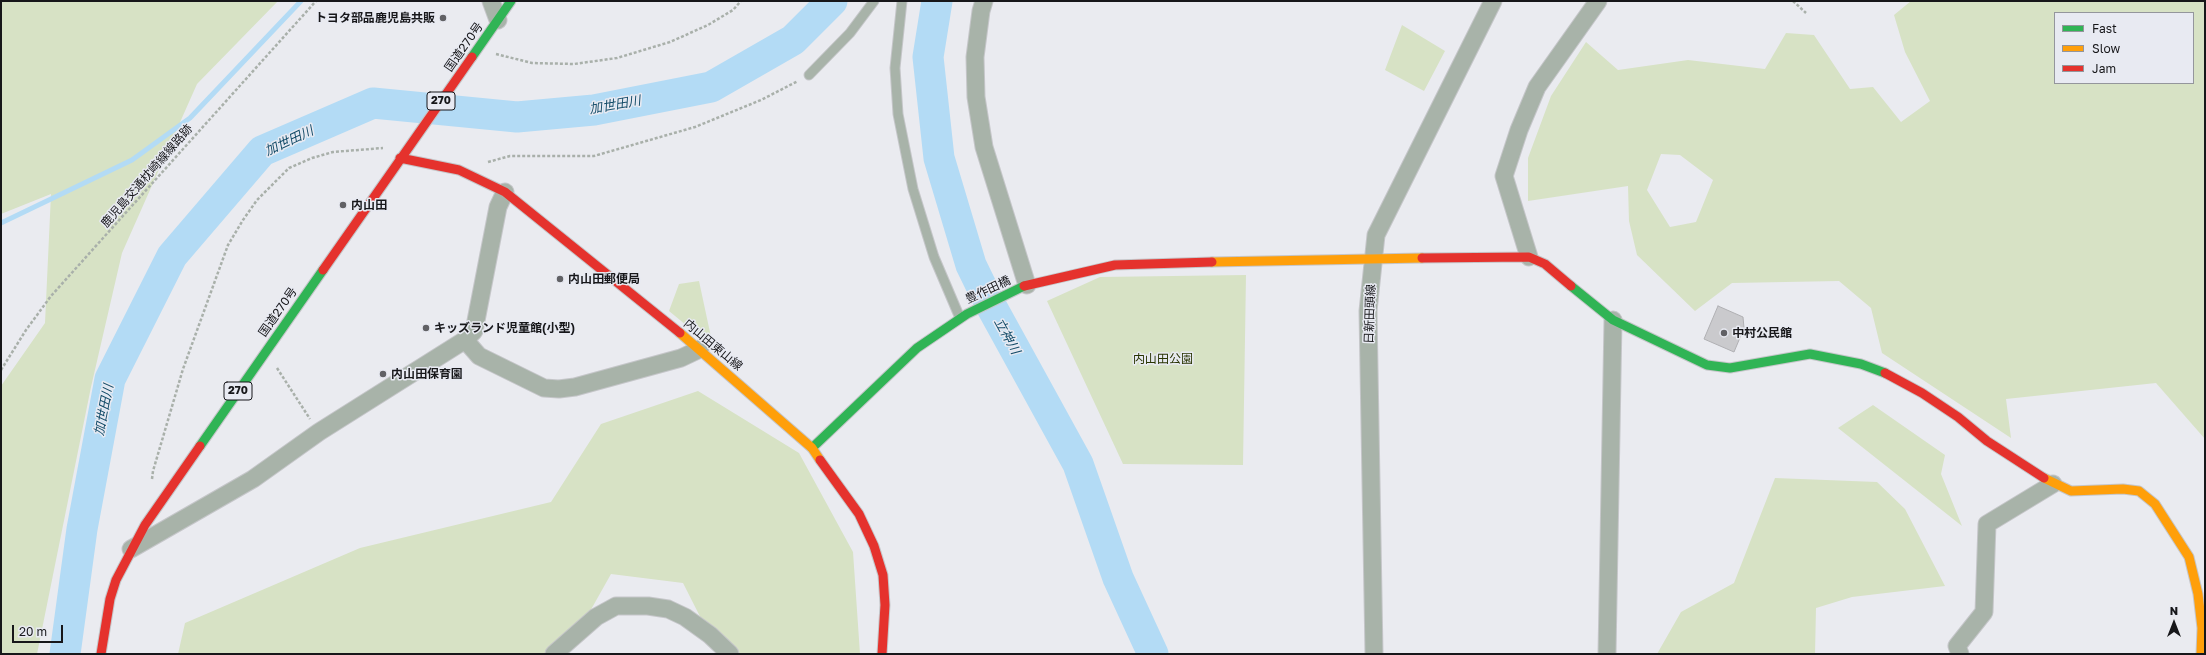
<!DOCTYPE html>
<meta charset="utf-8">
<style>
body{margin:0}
#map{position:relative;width:2206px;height:655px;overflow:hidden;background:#eaebf0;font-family:"Golos Text",sans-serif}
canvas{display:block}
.frame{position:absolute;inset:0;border:2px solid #17171a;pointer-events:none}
.legend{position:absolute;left:2054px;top:12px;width:140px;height:72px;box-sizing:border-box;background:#e8eaf2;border:1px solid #94969c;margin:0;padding:5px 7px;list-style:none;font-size:12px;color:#17171a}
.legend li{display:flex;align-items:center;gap:8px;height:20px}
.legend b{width:20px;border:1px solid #94969c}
.north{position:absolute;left:2154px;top:603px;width:40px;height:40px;-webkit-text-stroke:3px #e8eaf2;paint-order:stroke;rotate:0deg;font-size:11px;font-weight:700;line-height:16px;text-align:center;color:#17171a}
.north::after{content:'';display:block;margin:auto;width:14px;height:18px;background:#17171a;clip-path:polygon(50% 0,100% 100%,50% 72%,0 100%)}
.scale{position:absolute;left:12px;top:625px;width:51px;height:18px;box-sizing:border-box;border:2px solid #17171a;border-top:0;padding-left:5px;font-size:12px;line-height:14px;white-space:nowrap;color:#17171a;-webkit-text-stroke:3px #e8eaf2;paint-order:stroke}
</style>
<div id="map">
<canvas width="2206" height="655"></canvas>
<div class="frame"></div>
<ul class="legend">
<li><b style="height:5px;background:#30b455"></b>Fast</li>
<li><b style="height:5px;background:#ff9f0a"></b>Slow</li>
<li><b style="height:5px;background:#e5322d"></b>Jam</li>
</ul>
<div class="north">N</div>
<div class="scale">20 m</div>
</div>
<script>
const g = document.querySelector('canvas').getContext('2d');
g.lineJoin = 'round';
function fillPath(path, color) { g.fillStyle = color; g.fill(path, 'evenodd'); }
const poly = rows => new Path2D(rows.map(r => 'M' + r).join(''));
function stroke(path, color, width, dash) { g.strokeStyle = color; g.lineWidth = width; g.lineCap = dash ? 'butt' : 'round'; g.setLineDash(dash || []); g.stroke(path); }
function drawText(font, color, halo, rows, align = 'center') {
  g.font = font + ' "Golos Text","Noto Sans JP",sans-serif'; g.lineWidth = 3; g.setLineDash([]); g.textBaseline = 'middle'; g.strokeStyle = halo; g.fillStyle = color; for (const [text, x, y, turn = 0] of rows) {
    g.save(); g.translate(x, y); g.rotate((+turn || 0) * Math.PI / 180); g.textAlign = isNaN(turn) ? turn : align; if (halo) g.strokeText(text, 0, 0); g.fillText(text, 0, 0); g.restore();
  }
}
fillPath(poly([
 [1,1,278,1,197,84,122,253,91,387,37,654,1,654,1,386,45,323,51,194,1,214],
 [1911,1,2205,1,2205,439,2156,383,2006,399,2011,438,1882,353,1871,308,1839,281,1732,283,1695,311,1637,255,1629,221,1628,186,1528,201,1528,158,1551,96,1586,42,1618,70,1688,60,1765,69,1786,33,1814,35,1850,89,1873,87,1901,122,1930,101,1905,52,1894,15],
 [2055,13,2193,13,2193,83,2055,83],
 [1661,154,1680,155,1713,180,1696,222,1670,227,1647,190],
 [1402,25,1445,51,1424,91,1385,70],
 [1246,275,1243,465,1123,464,1047,301,1100,277],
 [699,281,711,337,709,344,669,311,679,284],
 [698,391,799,453,853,552,860,654,719,654,683,583,611,574,566,654,178,654,185,623,360,548,551,502,601,424],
 [1873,405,1945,455,1941,474,1962,526,1838,428],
 [1775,478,1877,482,1905,509,1945,586,1852,597,1816,608,1815,654,1657,654,1681,612,1734,583]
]), '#d7e2c5');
stroke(poly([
 [1,223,132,160,190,118,301,1]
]), '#b3dbf5', 5);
stroke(poly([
 [937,1,928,57,939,158,971,265,990,304,1078,464,1118,578,1153,654],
 [65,654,82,529,110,379,172,256,262,151,373,103,517,117,594,110,711,87,793,40,832,1]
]), '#b3dbf5', 31);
const building = poly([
 [1718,306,1743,317,1744,328,1734,352,1704,339,1718,306]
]);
fillPath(building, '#cacacd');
stroke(building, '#b0b0b3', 1);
const lane = poly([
 [902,1,895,68,898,114,913,189,934,257,960,318],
 [809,75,850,33,874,1]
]);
const street = poly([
 [491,1,498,20],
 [984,1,981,11,975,57,976,97,984,147,1027,285],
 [1529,257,1504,176,1519,130,1537,87,1598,1],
 [465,340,479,356,544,388,559,389,575,387,681,358,700,349],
 [131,549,253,479,319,432,465,340,474,331,498,207,505,192],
 [554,654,596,617,616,606,648,606,668,609,685,617,710,635,730,654],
 [1374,654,1368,311,1376,235,1493,1],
 [1607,654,1613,320],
 [1960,654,1957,646,1984,612,1987,524,2053,484]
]);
const fast = poly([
 [472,57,511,1],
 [1571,286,1613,320,1707,365,1730,368,1810,354,1861,364,1885,373],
 [200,446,323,270],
 [812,448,917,348,967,314,1024,286]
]);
const slow = poly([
 [1212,262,1422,258],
 [680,333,812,448,820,460],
 [2044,478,2071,491,2123,489,2139,491,2155,504,2189,557,2198,594,2202,628,2201,654]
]);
const jam = poly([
 [400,158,459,170,505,192,680,333],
 [1422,258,1529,257,1545,264,1571,286],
 [323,270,472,57],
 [1024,286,1115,265,1212,262],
 [1885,373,1922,393,1958,417,1987,441,2044,478],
 [820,460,859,514,874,546,883,575,885,605,882,654],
 [101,654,110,599,116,580,145,525,200,446]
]);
stroke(lane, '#c5c6c9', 11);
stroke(street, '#c5c6c9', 19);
stroke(fast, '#c5c6c9', 11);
stroke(slow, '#c5c6c9', 11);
stroke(jam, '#c5c6c9', 11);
stroke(poly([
 [1793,1,1806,13],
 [496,54,532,63,574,64,617,58,670,42,708,25,733,10,741,1],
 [488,162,510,156,594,156,695,127,761,100,798,81],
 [277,368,310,419],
 [1,370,26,330,51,296,316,1],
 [152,479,153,471,183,369,228,245,243,220,257,200,289,168,312,158,333,152,383,148]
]), '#a9b0aa', 2.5, [3, 2]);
stroke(lane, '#a8b3a9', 9);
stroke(street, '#a8b3a9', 17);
stroke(fast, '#30b455', 9);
stroke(slow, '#ff9f0a', 9);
stroke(jam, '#e5322d', 9);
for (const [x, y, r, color] of [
 [443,18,4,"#616165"],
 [343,205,4,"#616165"],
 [560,279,4,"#616165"],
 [426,328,4,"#616165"],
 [1724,333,4,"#616165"],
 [383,374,4,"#616165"]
]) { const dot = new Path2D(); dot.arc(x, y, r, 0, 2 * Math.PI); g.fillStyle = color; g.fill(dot); stroke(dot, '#e8eaf2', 1.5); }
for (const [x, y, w] of [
 [441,101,28],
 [238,391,28]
]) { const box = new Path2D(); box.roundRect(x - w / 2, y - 9, w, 18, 3); g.fillStyle = '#e8eaf2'; g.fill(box); stroke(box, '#17171a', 1); }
drawText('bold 11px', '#17171a', null, [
 ["270",441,101],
 ["270",238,391]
]);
drawText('bold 12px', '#17171a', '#e8eaf2', [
 ["トヨタ部品鹿児島共販",435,18,"right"],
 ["内山田",351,205],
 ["内山田郵便局",568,279],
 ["キッズランド児童館(小型)",434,328],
 ["中村公民館",1732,333],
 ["内山田保育園",391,374]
], 'left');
drawText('12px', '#17171a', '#e8eaf2', [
 ["国道270号",464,47,-55],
 ["鹿児島交通枕崎線線路跡",147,176,-49],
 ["豊作田橋",988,290,-25],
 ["国道270号",278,312,-55],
 ["日新田頭線",1370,314,-88],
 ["内山田東山線",713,345,40]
]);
drawText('12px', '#283400', '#e8eaf2', [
 ["内山田公園",1163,359]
]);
drawText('italic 13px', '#134c69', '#e8eaf2', [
 ["加世田川",615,105,-10],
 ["加世田川",289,141,-25],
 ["立神川",1007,336,61],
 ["加世田川",104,410,-79]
]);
</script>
